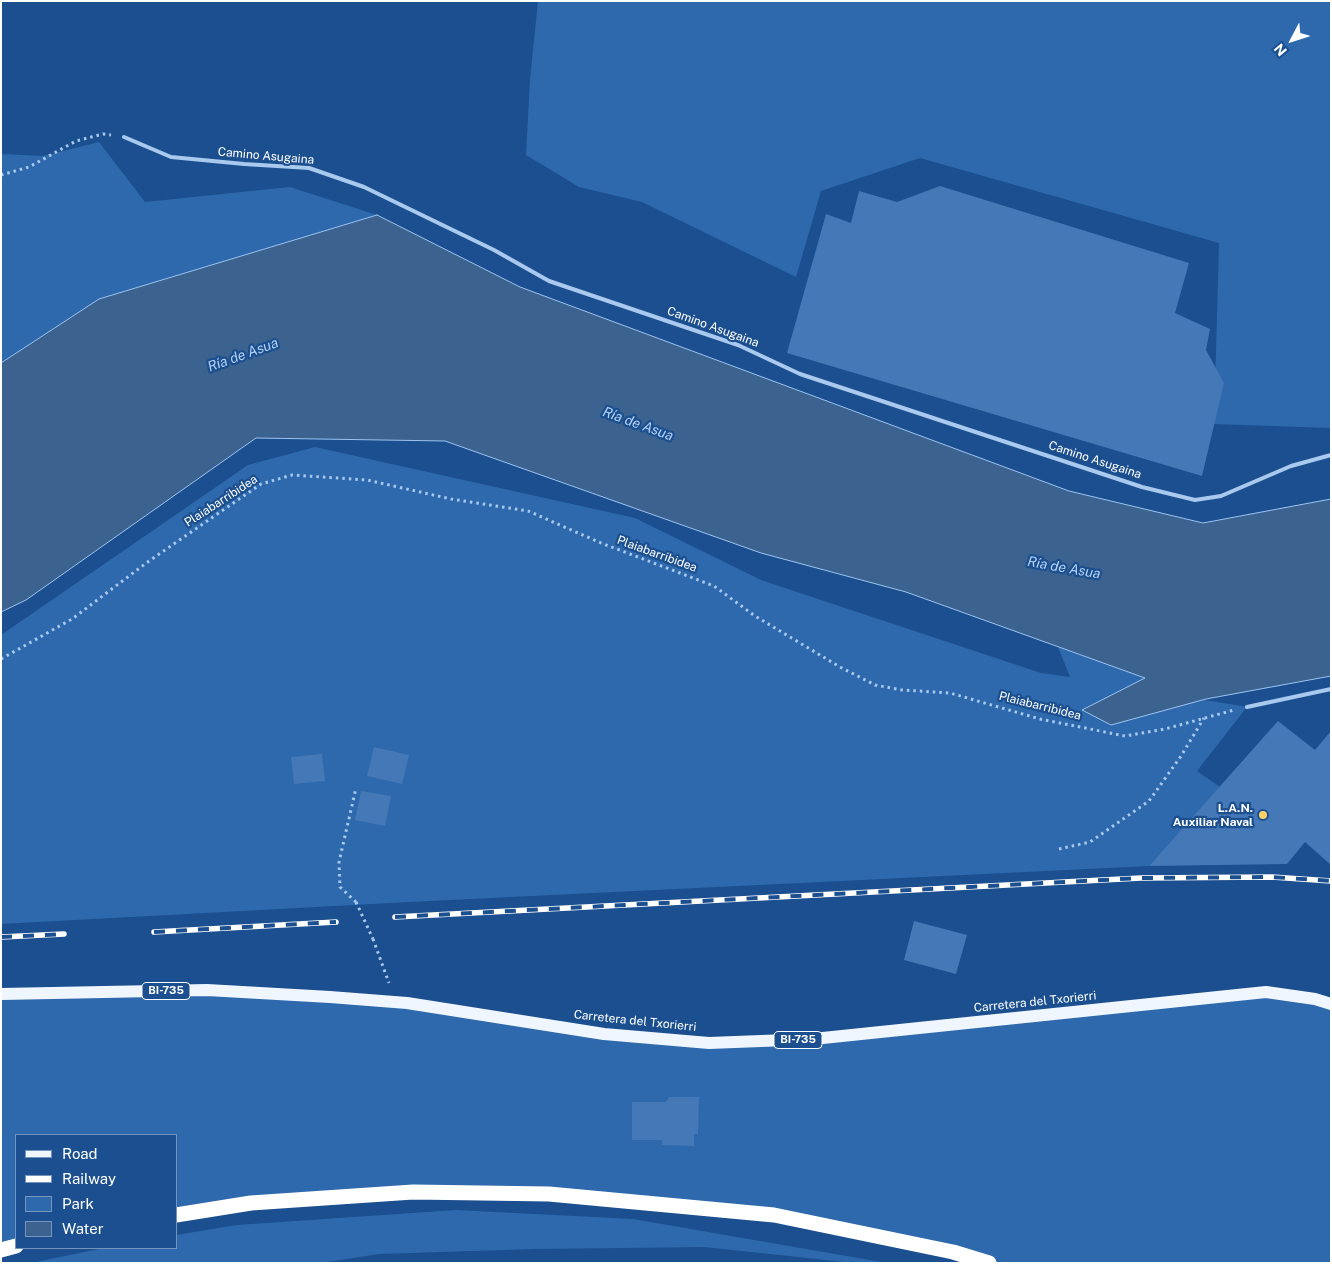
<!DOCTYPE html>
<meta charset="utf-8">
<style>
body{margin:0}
#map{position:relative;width:1332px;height:1264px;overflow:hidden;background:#1b4f8f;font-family:"Public Sans",sans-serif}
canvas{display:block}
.frame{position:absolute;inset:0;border:2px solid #fff;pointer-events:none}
.legend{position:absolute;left:15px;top:1134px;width:162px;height:115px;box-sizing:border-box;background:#1b4f8f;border:1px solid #7695bc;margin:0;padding:6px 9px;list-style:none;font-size:15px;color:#fff}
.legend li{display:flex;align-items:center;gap:10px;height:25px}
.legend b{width:25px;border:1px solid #7695bc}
.north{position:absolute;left:1267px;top:15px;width:50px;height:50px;-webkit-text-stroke:4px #1b4f8f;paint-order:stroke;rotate:230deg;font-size:14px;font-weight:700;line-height:20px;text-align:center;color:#fff}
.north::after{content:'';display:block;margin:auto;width:18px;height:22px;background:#fff;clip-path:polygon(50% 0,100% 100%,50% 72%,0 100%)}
</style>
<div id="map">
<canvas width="1332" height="1264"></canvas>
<div class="frame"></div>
<ul class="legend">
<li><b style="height:6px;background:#f0f6ff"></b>Road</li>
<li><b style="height:6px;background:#fff"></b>Railway</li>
<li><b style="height:14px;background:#2e69ad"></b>Park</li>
<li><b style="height:14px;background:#3c6290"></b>Water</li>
</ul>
<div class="north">N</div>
</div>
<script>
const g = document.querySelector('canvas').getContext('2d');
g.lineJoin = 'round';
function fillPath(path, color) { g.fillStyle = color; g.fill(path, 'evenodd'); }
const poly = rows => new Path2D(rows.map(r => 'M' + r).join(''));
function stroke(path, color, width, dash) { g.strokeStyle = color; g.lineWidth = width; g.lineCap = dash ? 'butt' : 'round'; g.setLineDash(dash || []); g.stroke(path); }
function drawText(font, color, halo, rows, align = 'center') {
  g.font = font + ' "Public Sans",sans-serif'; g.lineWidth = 4.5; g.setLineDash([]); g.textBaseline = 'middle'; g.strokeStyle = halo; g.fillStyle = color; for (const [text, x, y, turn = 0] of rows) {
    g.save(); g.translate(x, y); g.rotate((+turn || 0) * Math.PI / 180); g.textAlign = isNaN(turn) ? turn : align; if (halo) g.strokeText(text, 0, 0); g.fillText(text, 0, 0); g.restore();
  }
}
fillPath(poly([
 [538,1,1331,1,1331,428,1214,424,1219,243,920,158,821,191,796,277,642,202,579,187,526,155,530,79],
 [99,142,145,202,290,187,377,215,99,299,1,363,1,154,43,156],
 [315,447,635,518,761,580,1041,673,1070,677,1058,647,1146,678,1129,687,1247,707,1197,771,1220,787,1149,866,409,902,1,924,1,635,248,465],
 [1266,992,1331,1004,1331,1263,989,1263,774,1215,413,1192,176,1215,176,1135,16,1135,16,1246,1,1250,1,994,330,997,709,1043],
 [456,1210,633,1219,887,1263,853,1263,705,1247,535,1249,379,1254,321,1263,31,1263,104,1248,176,1248,176,1235,237,1225]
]), '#2e69ad');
const water = poly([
 [377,215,520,287,1069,491,1203,523,1331,499,1331,676,1206,699,1111,725,1082,710,1145,678,906,592,761,553,445,441,256,438,26,600,1,612,1,363,99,299,377,215]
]);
fillPath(water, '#3c6290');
stroke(water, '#9cc4f0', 1);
fillPath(poly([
 [940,186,1189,263,1175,313,1210,329,1206,350,1224,383,1202,476,787,353,826,214,851,223,859,191,897,202],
 [1278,721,1315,750,1331,731,1331,865,1305,842,1287,864,1149,866],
 [374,747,409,755,402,784,367,776],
 [322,754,325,781,294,784,291,757],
 [361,791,391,796,385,826,355,820],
 [914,921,967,935,956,974,904,960],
 [669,1097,699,1097,698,1134,694,1134,694,1146,662,1145,662,1140,632,1140,632,1102,666,1102]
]), '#4478b7');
stroke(poly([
 [1,175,29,167,76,141,103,134,111,135],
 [1,659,72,619,149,561,261,484,292,475,367,480,451,499,528,511,601,543,714,586,755,616,840,667,875,685,902,690,950,693,1040,719,1125,736,1165,729,1234,710],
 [1059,849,1090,842,1149,801,1181,756,1204,718],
 [356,902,340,887,339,862,356,788],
 [373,939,389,983]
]), '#a9c9ee', 3, [2.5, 4]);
stroke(poly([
 [124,137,171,157,244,164,309,168,364,187,494,250,549,281,738,345,800,374,1142,487,1195,500,1221,496,1291,466,1331,455],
 [1247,707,1331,689]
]), '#a9c9ee', 4);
stroke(poly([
 [1,994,207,990,330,997,407,1003,604,1034,709,1043,813,1039,1266,992,1315,999,1331,1004]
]), '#f0f6ff', 12);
stroke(poly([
 [176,1215,251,1203,413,1192,549,1194,774,1215,953,1252,989,1263],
 [1,1250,16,1246]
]), '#fff', 15);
const rail = poly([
 [395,917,1141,878,1272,877,1331,881],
 [154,932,336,922],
 [1,937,64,934]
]);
stroke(rail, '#fff', 5.5);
stroke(rail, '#1b4f8f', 4, [11]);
stroke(poly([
 [356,902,373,939]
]), '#a9c9ee', 3, [2.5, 4]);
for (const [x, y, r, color] of [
 [1263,815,5,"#ffd166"]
]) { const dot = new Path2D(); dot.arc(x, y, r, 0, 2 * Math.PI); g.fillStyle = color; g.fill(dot); stroke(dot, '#1b4f8f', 2); }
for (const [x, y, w] of [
 [166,991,48],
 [798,1040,48]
]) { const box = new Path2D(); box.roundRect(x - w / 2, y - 8.5, w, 17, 4); g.fillStyle = '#1b4f8f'; g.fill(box); stroke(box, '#fff', 1); }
drawText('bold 11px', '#fff', null, [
 ["BI-735",166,991],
 ["BI-735",798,1040]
]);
drawText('12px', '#fff', '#1b4f8f', [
 ["Camino Asugaina",266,156,5],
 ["Camino Asugaina",713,327,20],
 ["Camino Asugaina",1095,460,18],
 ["Plaiabarribidea",221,501,-33],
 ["Plaiabarribidea",657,554,20],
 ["Plaiabarribidea",1040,706,14],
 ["Carretera del Txorierri",1035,1002,-6],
 ["Carretera del Txorierri",635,1021,6]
]);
drawText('bold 12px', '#fff', '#1b4f8f', [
 ["L.A.N.",1253,808],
 ["Auxiliar Naval",1253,822]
], 'right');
drawText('italic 14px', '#b5d3f5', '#1b4f8f', [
 ["Ría de Asua",243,355,-20],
 ["Ría de Asua",638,424,20],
 ["Ría de Asua",1064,568,10]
]);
</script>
